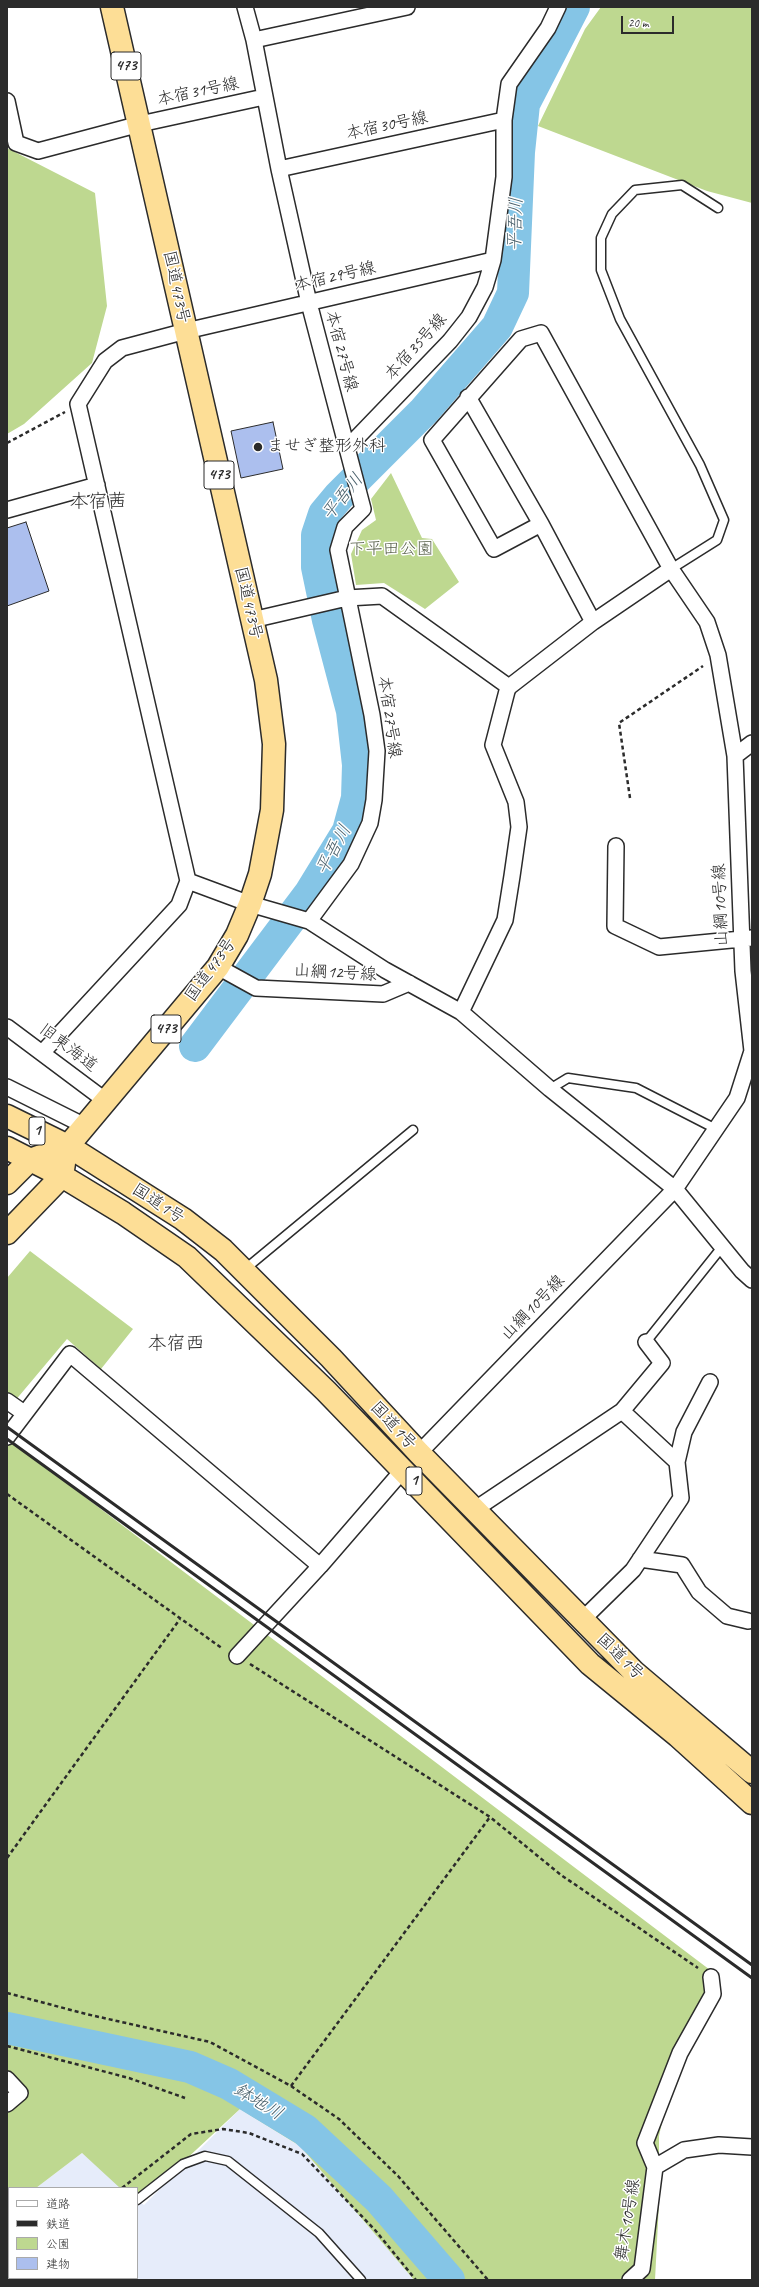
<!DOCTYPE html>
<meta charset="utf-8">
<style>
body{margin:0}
#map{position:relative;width:759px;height:2287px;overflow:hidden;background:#fff;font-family:Caveat,"Klee One",sans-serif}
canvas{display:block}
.frame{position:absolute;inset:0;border:8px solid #2b2b2b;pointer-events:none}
.legend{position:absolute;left:8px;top:2187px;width:130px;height:92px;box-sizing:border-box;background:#fff;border:1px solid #aaa;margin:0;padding:5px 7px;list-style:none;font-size:12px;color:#2b2b2b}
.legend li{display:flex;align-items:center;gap:8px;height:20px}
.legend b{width:20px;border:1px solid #aaa}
.scale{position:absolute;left:621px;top:16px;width:53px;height:18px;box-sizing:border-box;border:2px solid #2b2b2b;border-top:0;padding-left:5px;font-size:12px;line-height:14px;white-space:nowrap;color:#2b2b2b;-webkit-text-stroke:3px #fff;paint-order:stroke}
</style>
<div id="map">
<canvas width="759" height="2287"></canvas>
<div class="frame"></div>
<ul class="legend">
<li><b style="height:5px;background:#fff"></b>道路</li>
<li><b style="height:5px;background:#2b2b2b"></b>鉄道</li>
<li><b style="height:11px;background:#bed890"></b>公園</li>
<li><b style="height:11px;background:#acbfee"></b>建物</li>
</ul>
<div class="scale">20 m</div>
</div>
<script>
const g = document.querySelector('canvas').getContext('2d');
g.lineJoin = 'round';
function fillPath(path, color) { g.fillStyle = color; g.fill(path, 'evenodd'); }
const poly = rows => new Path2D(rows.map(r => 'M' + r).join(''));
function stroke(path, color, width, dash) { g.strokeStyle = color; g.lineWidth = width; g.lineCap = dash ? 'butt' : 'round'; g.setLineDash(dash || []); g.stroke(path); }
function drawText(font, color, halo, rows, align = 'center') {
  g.font = font + ' Caveat,"Klee One",sans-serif'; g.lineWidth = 3; g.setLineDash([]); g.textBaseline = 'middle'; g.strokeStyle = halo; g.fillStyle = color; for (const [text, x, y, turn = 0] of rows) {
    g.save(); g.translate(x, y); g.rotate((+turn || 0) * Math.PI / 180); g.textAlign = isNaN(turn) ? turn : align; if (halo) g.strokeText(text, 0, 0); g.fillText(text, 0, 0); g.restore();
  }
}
fillPath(poly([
 [240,2109,300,2146,414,2280,7,2280,7,2210,9,2208,9,2278,137,2278,137,2200,144,2205],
 [82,2153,123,2188,36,2188]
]), '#e6ecfa');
fillPath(poly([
 [601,7,752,7,752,203,707,191,538,126,585,29],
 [7,148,95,193,107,306,92,363,24,424,7,434],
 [391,473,422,538,432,539,459,582,425,609,384,583,356,585,351,554,362,530,376,520,371,499],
 [30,1251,133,1329,101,1369,67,1339,14,1402,7,1397,7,1278],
 [7,1438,718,1976,673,2072,659,2136,659,2203,655,2280,414,2280,300,2146,240,2109,138,2204,137,2188,120,2188,82,2153,36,2188,9,2188,9,2208,7,2210]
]), '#bed890');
stroke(poly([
 [195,1046,310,893,348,831,357,798,358,765,352,711,328,620,317,567,317,535,324,514,339,496,424,411,497,327,513,293,519,152,524,104,574,7],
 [7,2028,190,2067,229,2084,305,2130,379,2199,449,2280]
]), '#85c5e6', 32);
const building = poly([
 [273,422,283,469,241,478,231,431,273,422],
 [26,522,49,591,7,606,7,528,26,522]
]);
fillPath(building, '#acbfee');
stroke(building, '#2b2b2b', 1);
const lane = poly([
 [671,569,717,540,724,520,700,465,620,319,601,270,601,238,612,214,635,190,682,185,718,208],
 [550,1089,568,1078,636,1088,716,1129],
 [244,1270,413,1130],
 [646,1342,722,1247],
 [137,2200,183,2164,205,2156,228,2161,319,2233,361,2280],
 [38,2280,40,2278]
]);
const street = poly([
 [245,7,254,40,279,169,309,303,363,509,345,527,338,550,372,715,377,751,374,800,370,823,351,864,309,921],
 [254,40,407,7],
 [7,101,16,143,38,151,140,124,264,97],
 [279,169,504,120],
 [468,397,541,524,593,622],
 [347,448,450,341,469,317,485,287,493,260,504,177,504,120,509,84,548,28,558,7],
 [7,510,97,485],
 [252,620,347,598,382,596,509,687],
 [735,756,752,743],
 [616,846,615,926,659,947,752,938],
 [188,881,250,904,309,921,385,970,461,1012,550,1089,675,1189,742,1271,752,1280],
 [218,967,256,988,383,994,409,983],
 [461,1012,505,920,512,876,519,827,516,802,493,745,507,691,509,687,593,622,671,569],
 [7,1027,106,1101],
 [42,1053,179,905,188,881,78,404,105,361,122,348,186,331,493,260],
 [7,1087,85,1126],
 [7,1401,24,1413],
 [7,1437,70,1354,320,1566],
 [419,1453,675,1189,737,1098,752,1051,743,971,735,756,718,655,707,622,671,569,541,333,521,339,432,440,494,549,541,524],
 [677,1462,684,1432,710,1382],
 [474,1510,622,1411,662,1363,646,1342],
 [640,1559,682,1565,699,1592,727,1616,748,1621],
 [582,1620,633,1570,681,1498,677,1462,622,1411],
 [237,1656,320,1566,403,1470],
 [7,2079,20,2093,7,2104],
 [655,2167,684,2150,719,2145,752,2147],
 [630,2280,642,2269,655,2167,645,2143,680,2053,713,1994,711,1977]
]);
const highway = poly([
 [7,1116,68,1146,183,1219,223,1250,331,1358,419,1453,634,1672,752,1772],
 [7,1148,62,1176,123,1213,187,1257,326,1391,590,1664,678,1736,752,1803],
 [7,1183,30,1160,68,1146,218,967,237,935,250,904,260,874,272,810,274,744,266,680,112,7],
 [7,1233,62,1176,64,1163]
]);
stroke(lane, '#2b2b2b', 11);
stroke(street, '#2b2b2b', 18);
stroke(highway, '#2b2b2b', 25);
stroke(poly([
 [7,443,65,412],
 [630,798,619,723,703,666],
 [7,1494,223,1649],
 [250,1664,490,1817,561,1875,698,1968],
 [7,1858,180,1619],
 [7,1993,86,2014,210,2042,291,2086,339,2119,398,2176,488,2280],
 [7,2046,129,2078,185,2098],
 [291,2086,490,1817],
 [122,2188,191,2134,223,2129,249,2133,302,2154,375,2230,416,2280],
 [7,2279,9,2277]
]), '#2b2b2b', 2.5, [4, 3]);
stroke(lane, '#fff', 8);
stroke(street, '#fff', 15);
stroke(highway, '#fdde96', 22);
stroke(poly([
 [7,1427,752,1965],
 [7,1439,752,1978]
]), '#2b2b2b', 3);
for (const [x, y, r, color] of [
 [258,447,5,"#2b2b2b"]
]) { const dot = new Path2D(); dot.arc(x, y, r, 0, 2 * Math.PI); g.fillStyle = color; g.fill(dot); stroke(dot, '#fff', 1.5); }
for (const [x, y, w] of [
 [126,66,30],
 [219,475,30],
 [166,1029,30],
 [37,1131,16],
 [414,1481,16]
]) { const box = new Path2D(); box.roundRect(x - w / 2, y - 14, w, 28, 3); g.fillStyle = '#fff'; g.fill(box); stroke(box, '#2b2b2b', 1); }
drawText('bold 16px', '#2b2b2b', null, [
 ["473",126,66],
 ["473",219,475],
 ["473",166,1029],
 ["1",37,1131],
 ["1",414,1481]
]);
drawText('17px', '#2b2b2b', '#fff', [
 ["本宿31号線",198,92,-12],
 ["本宿30号線",387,126,-12],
 ["本宿29号線",335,277,-13],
 ["国道473号",176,287,78],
 ["本宿35号線",416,347,-48],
 ["本宿27号線",341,351,75],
 ["国道473号",248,603,77],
 ["本宿27号線",389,717,82],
 ["山綱10号線",721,905,-92],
 ["国道473号",211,970,-54],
 ["山綱12号線",335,973,3],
 ["旧東海道",68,1048,37],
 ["国道1号",158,1204,33],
 ["山綱10号線",533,1308,-46],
 ["国道1号",393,1426,47],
 ["国道1号",620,1657,44],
 ["舞木10号線",628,2220,-81]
]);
drawText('17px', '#2b2b2b', '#fff', [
 ["ませぎ整形外科",267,447]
], 'left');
drawText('17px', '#575f49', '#fff', [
 ["下平田公園",391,550]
]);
drawText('italic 18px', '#4a616c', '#fff', [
 ["平吾川",516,224,-88],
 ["平吾川",343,497,-51],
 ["平吾川",334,850,-62],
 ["鉢地川",258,2102,31]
]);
drawText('19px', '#2b2b2b', '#fff', [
 ["本宿茜",98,502],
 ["本宿西",176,1344]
]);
</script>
